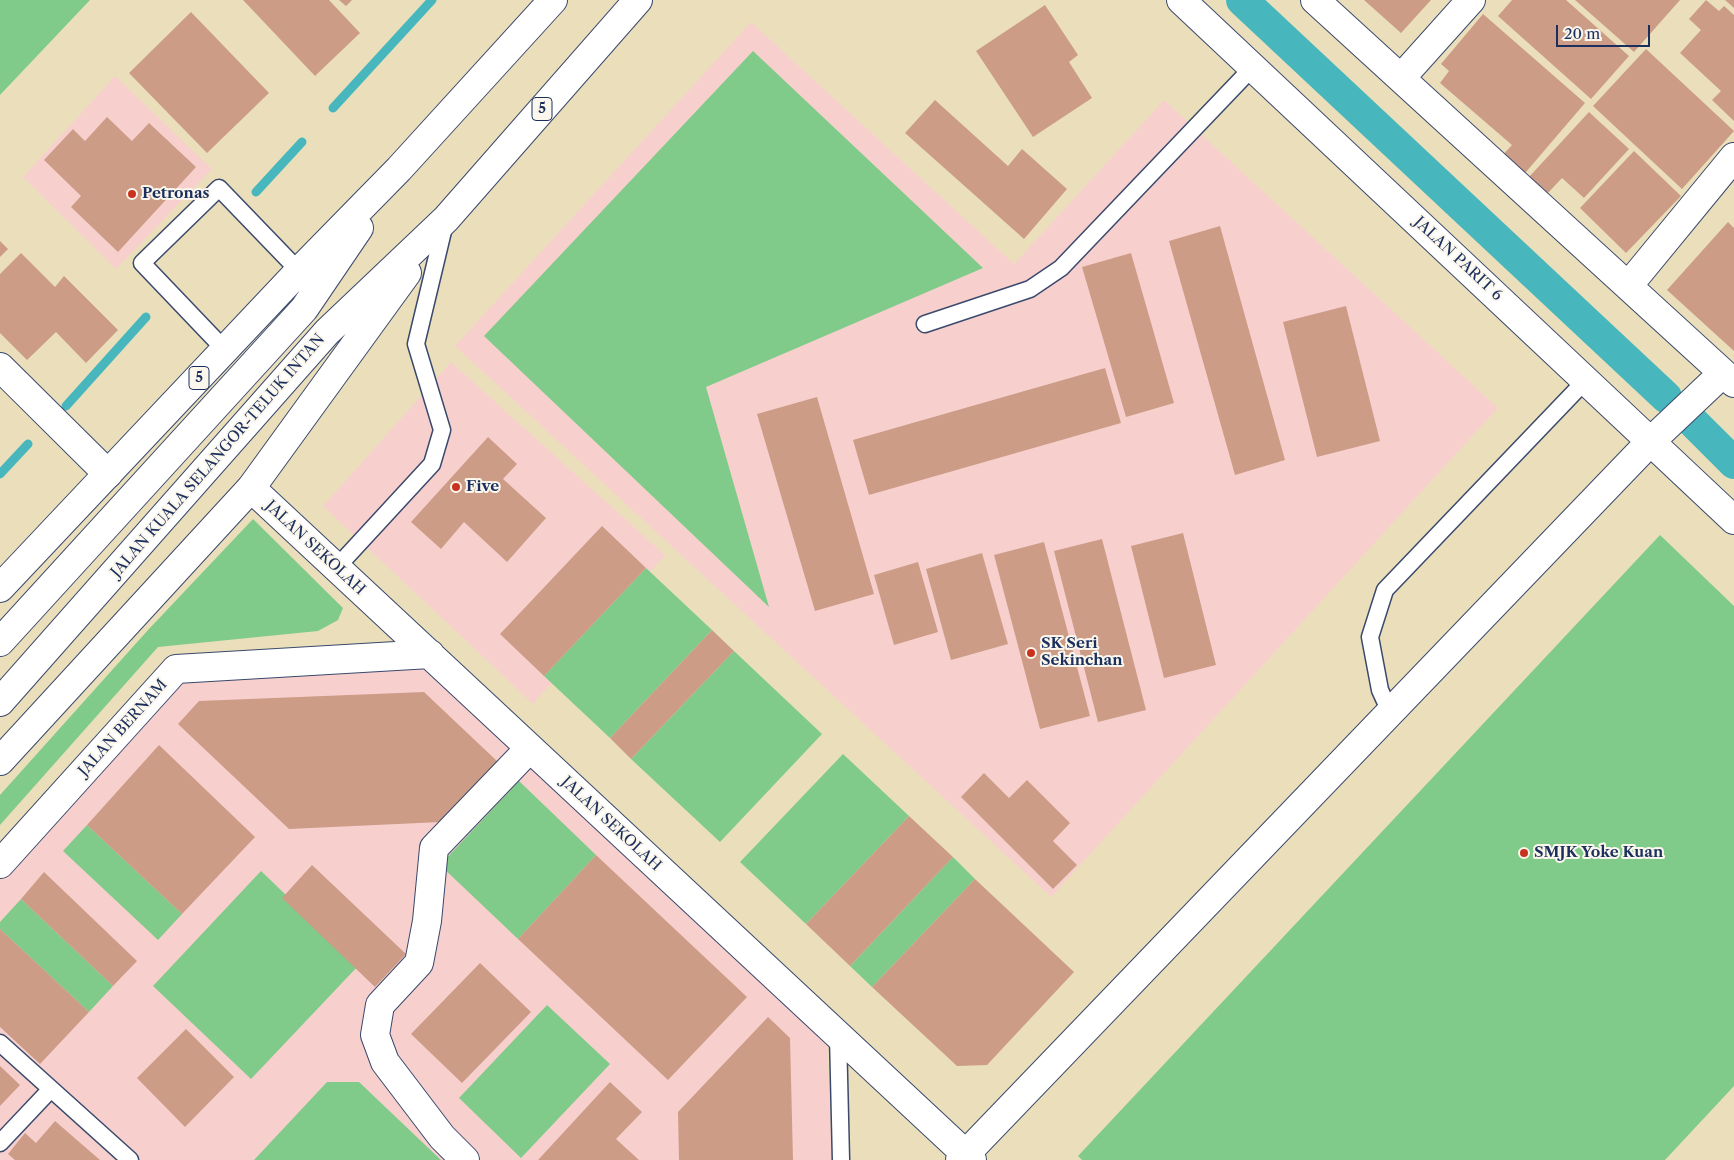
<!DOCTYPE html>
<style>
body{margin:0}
#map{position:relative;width:1734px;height:1160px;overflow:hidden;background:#eadfba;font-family:"Libre Caslon Text",serif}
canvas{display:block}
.scale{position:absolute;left:1556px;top:25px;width:94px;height:22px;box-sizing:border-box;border:2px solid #1b2f5e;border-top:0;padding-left:6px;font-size:15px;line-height:18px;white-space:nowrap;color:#1b2f5e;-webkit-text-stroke:4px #fbf7ec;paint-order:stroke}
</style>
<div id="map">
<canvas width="1734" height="1160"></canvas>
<div class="scale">20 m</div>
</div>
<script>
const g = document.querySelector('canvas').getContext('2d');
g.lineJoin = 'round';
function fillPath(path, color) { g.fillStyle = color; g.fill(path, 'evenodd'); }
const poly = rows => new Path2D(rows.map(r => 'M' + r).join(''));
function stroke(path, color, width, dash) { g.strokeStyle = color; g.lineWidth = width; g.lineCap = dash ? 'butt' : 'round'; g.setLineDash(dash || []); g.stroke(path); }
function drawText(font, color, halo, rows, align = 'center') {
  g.font = font + ' "Libre Caslon Text",serif'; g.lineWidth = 4; g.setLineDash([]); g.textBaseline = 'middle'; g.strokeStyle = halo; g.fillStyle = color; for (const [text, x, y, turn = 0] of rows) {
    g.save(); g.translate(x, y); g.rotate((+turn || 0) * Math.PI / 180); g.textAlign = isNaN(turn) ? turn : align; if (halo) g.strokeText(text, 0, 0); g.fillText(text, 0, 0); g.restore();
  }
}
fillPath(poly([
 [751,22,1014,264,1164,100,1498,408,1051,897,455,346],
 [115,76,212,169,116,269,23,177],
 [451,362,665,555,533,704,323,506],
 [424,669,827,1041,832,1160,0,1160,0,880,181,681]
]), '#f7d0ce');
fillPath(poly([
 [0,0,90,0,0,95],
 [753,51,983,268,706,387,769,607,484,336],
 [253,519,343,608,338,620,318,631,158,647,0,825,0,795,148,630],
 [1660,535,1734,606,1734,1086,1665,1160,1082,1160,1078,1156],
 [646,568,712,630,610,738,544,676],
 [734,651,822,734,720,842,631,759],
 [843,754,909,816,806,924,740,862],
 [519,781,596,855,518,939,440,865],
 [87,825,182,914,158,940,63,851],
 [953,857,975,879,872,987,850,966],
 [261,871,359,965,251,1079,153,986],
 [21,899,113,986,89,1012,0,929,0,922],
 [547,1005,610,1064,521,1158,459,1098],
 [327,1082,359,1082,441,1160,254,1160]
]), '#80cb89');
stroke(poly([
 [333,108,432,0],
 [256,192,302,142],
 [66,406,146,317],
 [0,474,28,444]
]), '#47b7bd', 9);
stroke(poly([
 [1242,0,1666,397],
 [1693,422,1734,463]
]), '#47b7bd', 32);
fillPath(poly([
 [243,0,329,0,360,33,315,76],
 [339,0,352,0,346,6],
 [1364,0,1431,0,1401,33],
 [1512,0,1566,0,1629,56,1591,99,1498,16],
 [1575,0,1680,0,1634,52],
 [1706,0,1719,11,1724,6,1734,15,1734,121,1712,100,1721,91,1680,53,1701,30,1689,19],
 [1725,0,1734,0,1734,8],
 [1045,5,1078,55,1069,62,1092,98,1033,137,976,51],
 [191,12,269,93,207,153,129,73],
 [1483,14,1585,103,1520,179,1498,160,1512,145,1440,83,1449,71,1441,64],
 [1646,49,1734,131,1682,189,1593,106],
 [935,100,1008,166,1022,149,1067,189,1024,239,905,133],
 [1589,112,1629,149,1584,198,1562,178,1547,194,1529,177],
 [107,117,132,141,149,123,196,167,118,252,71,207,81,196,44,160,73,129,85,141],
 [1634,151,1681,196,1626,253,1580,208],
 [1728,222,1734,228,1734,351,1667,290],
 [1220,226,1285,460,1235,475,1169,241],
 [0,241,8,249,0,257],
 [21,253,55,287,64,276,118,330,86,363,56,332,27,360,0,333,0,274],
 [1131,253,1174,403,1126,417,1082,267],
 [1346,306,1380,441,1317,457,1283,322],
 [1105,368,1121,423,869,495,853,440],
 [817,397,874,594,815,611,757,414],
 [488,437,517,464,503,479,546,518,507,562,464,522,441,549,411,522],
 [602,526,646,568,544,676,500,634],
 [1183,533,1216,665,1164,678,1131,546],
 [1102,539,1146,710,1098,722,1054,551],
 [1044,542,1090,716,1040,729,994,555],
 [982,553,1008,644,951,660,926,569],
 [918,562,938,632,894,645,874,575],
 [712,630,734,651,631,759,610,738],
 [424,692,498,762,441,822,289,829,178,724,199,701],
 [159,745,255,837,182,914,87,825],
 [984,773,1009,798,1027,780,1070,823,1053,841,1077,865,1053,889,961,797],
 [909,816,953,857,850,966,806,924],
 [596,855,747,997,668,1080,518,939],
 [312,865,406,954,375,987,282,898],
 [44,872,137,961,113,986,21,899],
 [975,879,1074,972,987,1065,957,1066,872,987],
 [0,929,89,1012,40,1064,0,1027],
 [480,963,531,1012,462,1083,411,1034],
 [768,1017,790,1038,793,1160,679,1160,678,1112],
 [186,1029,234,1077,185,1127,137,1078],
 [0,1066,20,1085,0,1106],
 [610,1082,642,1112,616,1139,639,1160,538,1160],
 [55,1121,100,1160,15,1160,8,1154,25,1133,36,1143]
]), '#cc9c87');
const lane = poly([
 [925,324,1030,289,1061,268,1253,67],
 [225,350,142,263,219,188,299,271],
 [337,567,432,464,442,430,416,344,445,223],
 [1390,712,1380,690,1370,637,1385,590,1586,380],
 [838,1035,841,1160],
 [0,1043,130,1160],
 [0,1143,51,1089]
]);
const street = poly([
 [1181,0,1734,520],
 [1315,0,1734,383],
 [1401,78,1471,0],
 [1628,286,1734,157],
 [0,367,108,474],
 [251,488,972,1160],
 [0,864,176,669,430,654],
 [465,1160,442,1137,385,1062,375,1035,380,1005,419,963,427,921,434,848,530,748],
 [960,1160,1650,442,1723,373]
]);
const highway = poly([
 [0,588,299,271,399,169,553,0],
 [0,642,304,309,359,228],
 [0,702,327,332,446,219,638,0],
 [0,761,251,488,407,273]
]);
stroke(lane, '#3a496c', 19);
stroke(street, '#3a496c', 30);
stroke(highway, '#3a496c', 30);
stroke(lane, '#fff', 16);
stroke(street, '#fff', 28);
stroke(highway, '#fff', 28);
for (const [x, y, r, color] of [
 [132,194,5,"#c8321e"],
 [456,487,5,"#c8321e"],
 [1031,653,5,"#c8321e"],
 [1524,853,5,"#c8321e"]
]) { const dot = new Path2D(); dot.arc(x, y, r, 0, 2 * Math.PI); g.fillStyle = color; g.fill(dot); stroke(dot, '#fbf7ec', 2); }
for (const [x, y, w] of [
 [542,109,20],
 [199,378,20]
]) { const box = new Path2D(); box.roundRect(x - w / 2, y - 11.5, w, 23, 4); g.fillStyle = '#fbf7ec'; g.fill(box); stroke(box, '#1b2f5e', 1); }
drawText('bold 14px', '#1b2f5e', null, [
 ["5",542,109],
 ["5",199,378]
]);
drawText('bold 15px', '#1b2f5e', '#fbf7ec', [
 ["Petronas",142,194],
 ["Five",466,487],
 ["SK Seri",1041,644],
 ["Sekinchan",1041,661],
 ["SMJK Yoke Kuan",1534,853]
], 'left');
drawText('15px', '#1b2f5e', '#fbf7ec', [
 ["JALAN PARIT 6",1458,259,43],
 ["JALAN KUALA SELANGOR-TELUK INTAN",218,456,-49],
 ["JALAN SEKOLAH",315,548,43],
 ["JALAN BERNAM",123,728,-48],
 ["JALAN SEKOLAH",611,824,43]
]);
</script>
